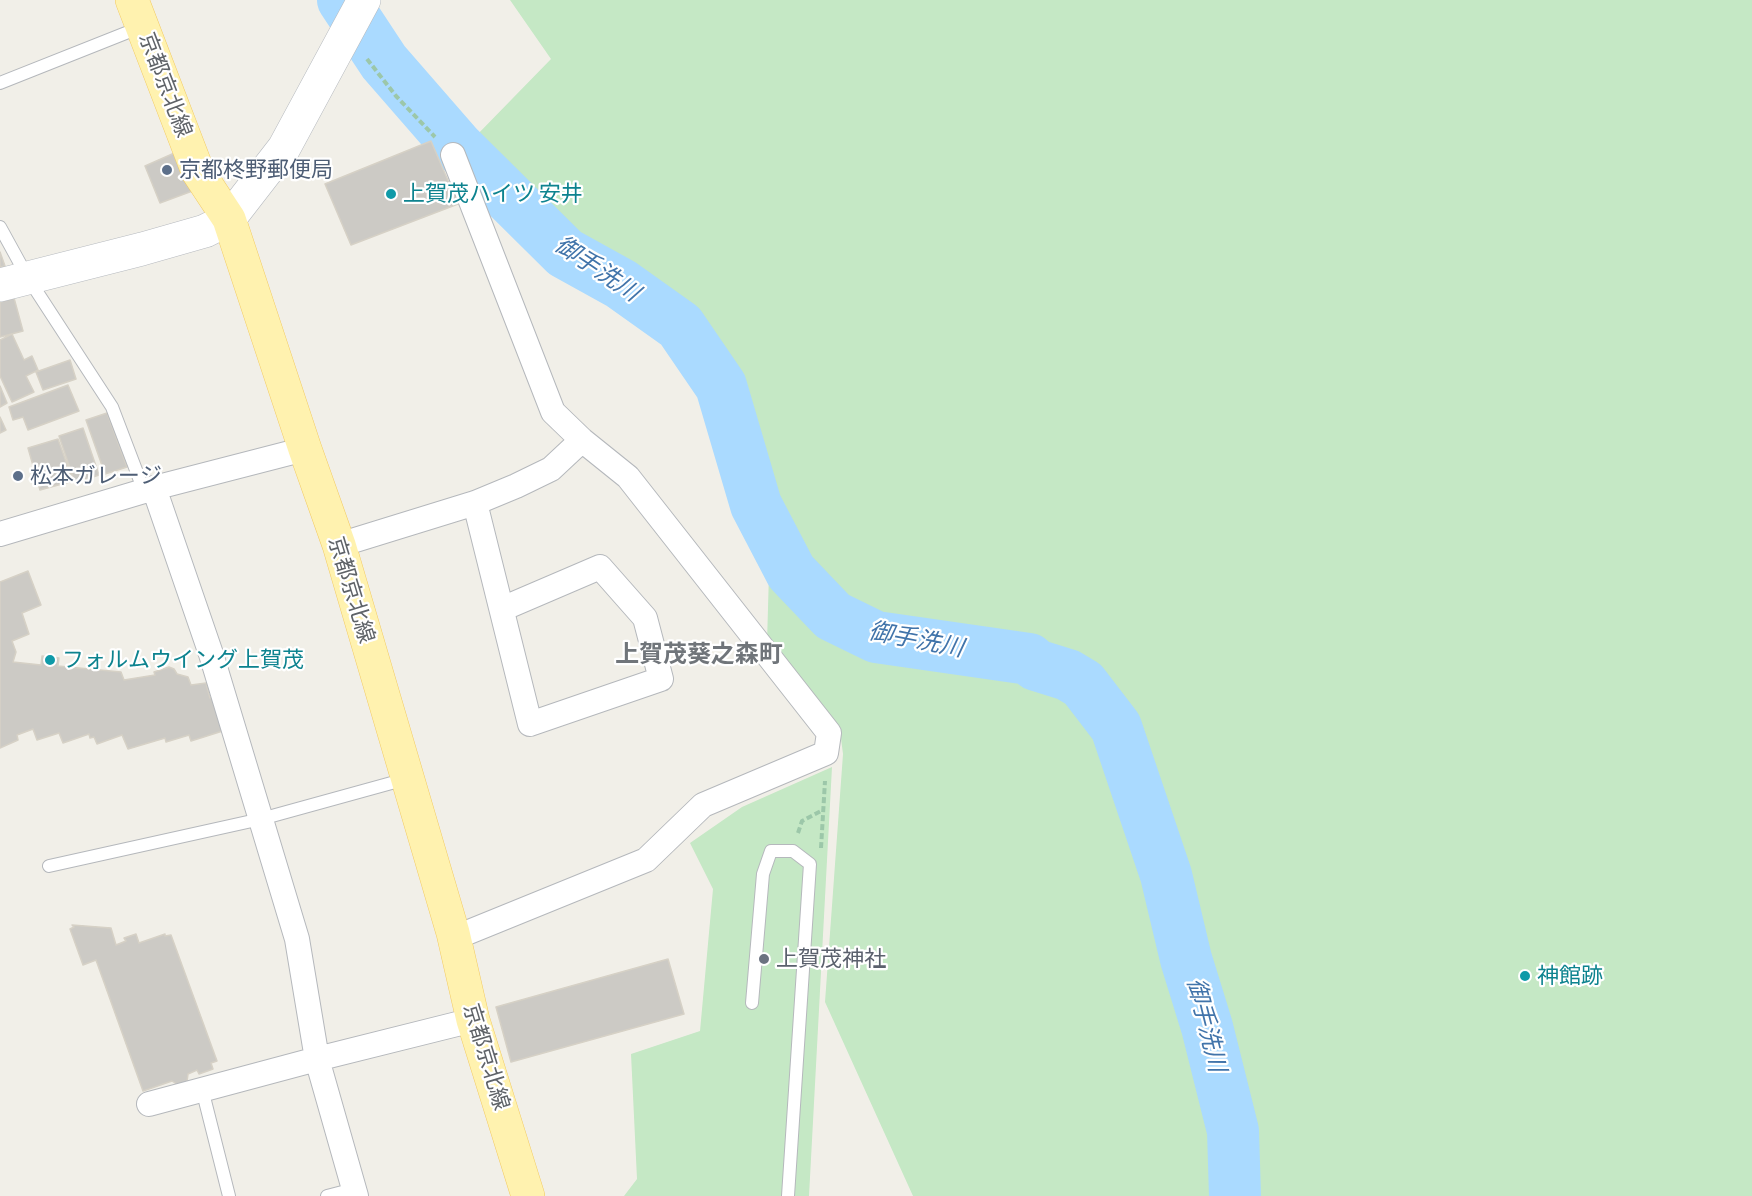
<!DOCTYPE html>
<meta charset="utf-8">
<style>
body{margin:0}
canvas{display:block;background:#f1efe8}
</style>
<canvas width="1752" height="1196"></canvas>
<script>
const g = document.querySelector('canvas').getContext('2d');
g.lineJoin = 'round';
function fillPath(path, color) { g.fillStyle = color; g.fill(path, 'evenodd'); }
const poly = rows => new Path2D(rows.map(r => 'M' + r).join(''));
function stroke(path, color, width, dash) { g.strokeStyle = color; g.lineWidth = width; g.lineCap = dash ? 'butt' : 'round'; g.setLineDash(dash || []); g.stroke(path); }
function drawText(font, color, halo, rows, align = 'center') {
  g.font = font + ' "Alegreya Sans","Noto Sans JP",sans-serif'; g.lineWidth = 4.5; g.setLineDash([]); g.textBaseline = 'middle'; g.strokeStyle = halo; g.fillStyle = color; for (const [text, x, y, turn = 0] of rows) {
    g.save(); g.translate(x, y); g.rotate((+turn || 0) * Math.PI / 180); g.textAlign = isNaN(turn) ? turn : align; if (halo) g.strokeText(text, 0, 0); g.fillText(text, 0, 0); g.restore();
  }
}
fillPath(poly([
 [510,0,1752,0,1752,1196,913,1196,825,1002,843,754,840,731,767,643,771,502,715,358,660,299,608,264,563,239,473,139,551,59],
 [832,767,809,1196,624,1196,637,1179,631,1054,700,1031,713,889,690,843,742,807]
]), '#c5e8c5');
stroke(poly([
 [343,0,384,62,458,147,565,253,621,284,680,326,721,386,756,505,791,572,833,616,876,637,1029,659,1036,665,1068,675,1083,684,1116,727,1166,875,1186,959,1207,1027,1233,1131,1235,1196]
]), '#aadaff', 52);
const building = poly([
 [431,141,458,204,351,245,325,184,431,141],
 [179,151,195,190,160,203,145,166,179,151],
 [0,252,5,266,0,267,0,252],
 [14,298,23,331,0,337,0,302,14,298],
 [12,334,24,360,32,356,38,370,26,376,34,392,12,402,0,376,0,340,12,334],
 [70,360,76,379,43,390,36,372,70,360],
 [68,385,79,411,28,430,23,417,13,420,9,407,68,385],
 [0,386,7,403,0,407,0,386],
 [107,413,127,467,105,474,86,420,107,413],
 [0,417,6,430,0,433,0,417],
 [83,428,99,475,75,483,59,436,83,428],
 [58,439,73,481,40,490,28,448,58,439],
 [28,571,41,605,22,613,29,634,12,641,16,652,13,662,41,665,42,656,59,658,58,666,121,672,124,680,155,675,154,672,169,667,174,669,177,674,188,677,191,685,206,683,210,698,218,696,229,729,191,741,189,735,166,742,165,738,128,749,122,735,97,744,94,737,90,738,89,734,63,743,59,733,37,740,33,729,17,735,18,740,0,748,0,582,28,571],
 [72,925,111,928,116,945,126,941,124,938,136,934,139,943,165,934,165,936,171,935,217,1061,211,1063,213,1069,199,1074,197,1070,188,1074,187,1082,178,1085,172,1081,143,1091,96,960,83,965,70,929,74,927,72,925],
 [668,959,684,1014,511,1062,496,1007,668,959]
]);
fillPath(building, '#cccac5');
stroke(building, '#d6d1c6', 1.5);
const lane = poly([
 [0,83,141,27],
 [0,227,28,278,112,407,144,491],
 [49,866,261,819,406,779],
 [752,1003,763,874,771,851,793,851,810,864,788,1196],
 [202,1089,229,1196],
 [327,1196,354,1189]
]);
const street = poly([
 [453,155,553,412,582,440,628,477,829,733,826,753,703,805,646,860,464,934,453,933],
 [154,488,211,654,297,939,317,1059,356,1196],
 [475,503,530,724,661,679,645,618,600,567,502,609],
 [0,534,154,488,305,449],
 [339,545,475,503,516,486,551,469,582,440],
 [149,1104,317,1059,473,1020]
]);
const secondary = poly([
 [0,285,142,249,205,231,229,219,284,148,364,0]
]);
const primary = poly([
 [132,0,198,172,229,219,305,449,339,545,453,933,473,1020,528,1196]
]);
stroke(lane, '#b5b8bc', 14);
stroke(street, '#b5b8bc', 26);
stroke(secondary, '#b6babf', 34);
stroke(primary, '#f2c960', 34);
stroke(poly([
 [367,59,396,96,435,137],
 [798,833,802,821,823,810],
 [821,848,825,781]
]), '#9cc7a9', 4, [6, 3]);
stroke(lane, '#fff', 12);
stroke(street, '#fff', 24);
stroke(secondary, '#fff', 33);
stroke(primary, '#fff2af', 33);
for (const [x, y, r, color] of [
 [167,170,6,"#5c6f8a"],
 [391,194,6,"#0f9aa8"],
 [18,476,6,"#5c6f8a"],
 [50,660,6,"#0f9aa8"],
 [764,959,6,"#6b7280"],
 [1525,976,6,"#0f9aa8"]
]) { const dot = new Path2D(); dot.arc(x, y, r, 0, 2 * Math.PI); g.fillStyle = color; g.fill(dot); stroke(dot, '#fff', 2); }
drawText('22px', '#5f6368', '#fff', [
 ["京都京北線",165,85,69],
 ["京都京北線",351,590,73],
 ["京都京北線",486,1057,73]
]);
drawText('22px', '#4e5e75', '#fff', [
 ["京都柊野郵便局",179,170],
 ["松本ガレージ",30,476]
], 'left');
drawText('22px', '#0d838f', '#fff', [
 ["上賀茂ハイツ 安井",403,194],
 ["フォルムウイング上賀茂",62,660],
 ["神館跡",1537,976]
], 'left');
drawText('22px', '#5b616d', '#fff', [
 ["上賀茂神社",776,959]
], 'left');
drawText('italic 24px', '#4174aa', '#fff', [
 ["御手洗川",597,269,34],
 ["御手洗川",916,640,11],
 ["御手洗川",1206,1025,76]
]);
drawText('bold 24px', '#70757a', '#fff', [
 ["上賀茂葵之森町",699,655]
]);
</script>
